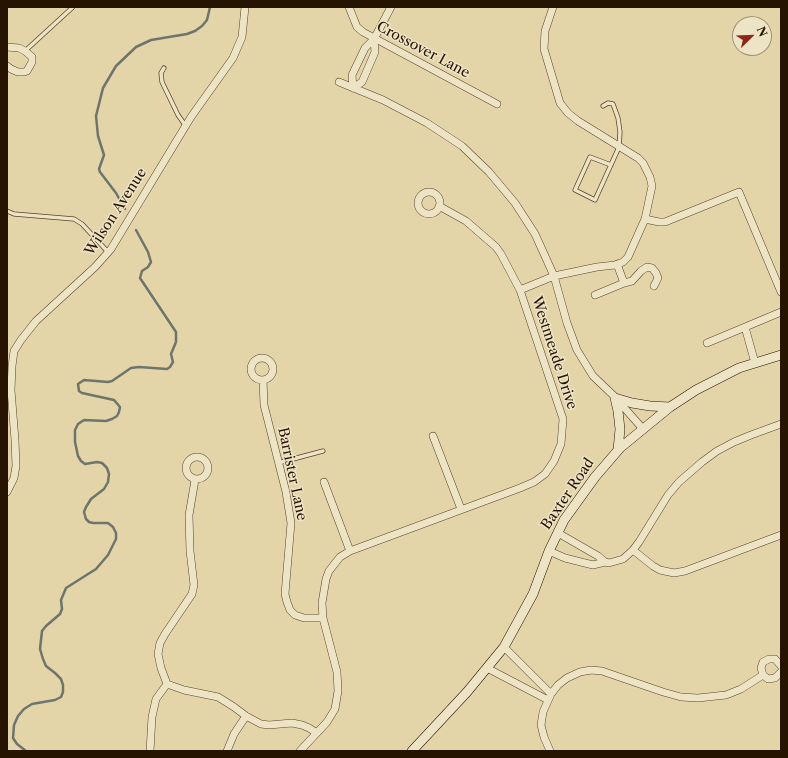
<!DOCTYPE html>
<style>
body{margin:0}
#map{position:relative;width:788px;height:758px;overflow:hidden;background:#e4d5a8;font-family:"Libre Caslon Text",serif}
canvas{display:block}
.frame{position:absolute;inset:0;border:8px solid #271400;pointer-events:none}
.north{position:absolute;left:732px;top:16px;width:40px;height:40px;box-sizing:border-box;background:#ede4c6;border:1px solid #9e9177;border-radius:50%;rotate:67deg;font-size:11px;font-weight:700;line-height:16px;text-align:center;color:#271400}
.north::after{content:'';display:block;margin:auto;width:14px;height:18px;background:#8f2418;clip-path:polygon(50% 0,100% 100%,50% 72%,0 100%)}
</style>
<div id="map">
<canvas width="788" height="758"></canvas>
<div class="frame"></div>
<div class="north">N</div>
</div>
<script>
const g = document.querySelector('canvas').getContext('2d');
g.lineJoin = 'round';
const poly = rows => new Path2D(rows.map(r => 'M' + r).join(''));
function stroke(path, color, width, dash) { g.strokeStyle = color; g.lineWidth = width; g.lineCap = dash ? 'butt' : 'round'; g.setLineDash(dash || []); g.stroke(path); }
function drawText(font, color, halo, rows, align = 'center') {
  g.font = font + ' "Libre Caslon Text",serif'; g.lineWidth = 3; g.setLineDash([]); g.textBaseline = 'middle'; g.strokeStyle = halo; g.fillStyle = color; for (const [text, x, y, turn = 0] of rows) {
    g.save(); g.translate(x, y); g.rotate((+turn || 0) * Math.PI / 180); g.textAlign = isNaN(turn) ? turn : align; if (halo) g.strokeText(text, 0, 0); g.fillText(text, 0, 0); g.restore();
  }
}
stroke(poly([
 [125,209,116,193,100,172,99,169,104,155,98,136,96,116,103,88,116,66,136,47,151,40,187,34,195,31,202,26,207,20,210,7],
 [26,751,17,744,13,738,14,725,18,716,24,709,32,704,55,700,61,697,63,692,63,685,61,679,55,673,46,666,43,659,40,649,42,631,46,626,60,614,62,609,61,600,66,588,96,569,108,555,116,539,116,533,113,527,108,523,93,523,89,522,86,519,84,512,86,507,91,499,104,489,108,482,109,474,107,468,102,463,97,462,85,464,81,461,78,456,75,442,75,430,78,424,84,420,106,421,112,419,117,416,119,412,120,407,114,400,82,393,79,391,78,384,84,380,108,382,112,381,131,368,139,367,167,369,170,367,173,362,171,354,176,342,176,332,140,278,142,271,148,267,151,262,148,252,136,230]
]), '#6d756d', 2.5);
const service = poly([
 [25,51,73,7],
 [164,68,161,73,162,82,178,115,185,125],
 [603,106,608,103,613,104,618,118,620,132,619,147,595,200,575,190,590,157,611,165],
 [7,211,14,214,74,219,82,224,108,252],
 [278,463,323,451]
]);
const minor = poly([
 [349,7,357,27,363,32,497,104],
 [374,39,375,52,362,82,353,88,352,75,365,48,374,39,391,7],
 [7,47,19,48,25,51,32,57,32,62,27,71,24,72,18,72,11,69,7,66],
 [339,82,383,100,427,123,462,146,489,172,515,203,535,234,554,276,567,323,577,350,593,376,613,395,643,429],
 '418 203a11 11 0 1 1 22 0a11 11 0 1 1-22 0Z',
 [439,206,466,221,496,247,501,254,520,290],
 [645,219,659,222,665,222,739,192,781,292],
 [617,264,624,283,632,281,641,271,647,267,652,268,656,273,658,278,654,286],
 [595,295,624,283],
 [745,327,755,363],
 [707,343,781,312],
 '251 369a11 11 0 1 1 22 0a11 11 0 1 1-22 0Z',
 [263,380,264,405,286,492,291,523,285,594,287,602,290,610,295,615,304,618,323,618],
 [433,436,461,509],
 '186 468a11 11 0 1 1 22 0a11 11 0 1 1-22 0Z',
 [324,482,350,551],
 [7,492,14,478,16,466,15,440,11,390,12,366,14,351,21,340,36,321,95,267,111,249,191,117,233,58,242,37,245,7],
 [558,533,598,556,605,562,609,563,623,559,633,550,639,542,668,495,679,482,702,462,717,451,734,442,751,435,781,424],
 [633,550,653,566,660,570,674,573,685,571,781,535],
 [549,551,565,558,593,565,605,562],
 [504,647,551,694],
 [781,666,775,659,769,659,763,662,761,668,763,675,768,679,775,678,781,672],
 [487,668,548,700],
 [167,684,184,690,218,697,234,707,246,716,261,724,269,725,292,723,302,725,309,728,317,733],
 [150,751,152,717,156,699,167,684,161,668,158,654,160,643,165,634,192,594,194,585,190,551,189,515,195,480],
 [227,751,234,734,246,716],
 [300,751,327,722,335,709,338,691,337,672,323,618,322,603,326,579,329,571,340,557,350,551,520,488,534,482,545,474,554,461,561,444,563,419,520,290,554,276,597,267,615,265,623,262,628,257,645,219,652,186,650,177,643,163,638,158,578,121,568,113,560,103,544,49,545,31,553,7],
 [550,751,544,737,541,725,543,712,551,694,558,685,567,678,580,672,591,670,602,671,663,692,681,697,698,698,726,695,741,689,763,675]
]);
const secondary = poly([
 [615,398,632,403,650,406,670,407],
 [615,398,618,411,620,429,618,450],
 [412,751,467,692,504,647,533,594,549,551,564,520,595,477,620,448,670,407,696,390,739,368,781,355]
]);
stroke(service, '#56442a', 5);
stroke(minor, '#56442a', 8);
stroke(secondary, '#271400', 10);
stroke(service, '#ede4c6', 3.5);
stroke(minor, '#ede4c6', 7);
stroke(secondary, '#ede4c6', 9);
drawText('14px', '#271400', '#ede4c6', [
 ["Crossover Lane",423,50,28],
 ["Wilson Avenue",116,212,-57],
 ["Westmeade Drive",554,353,72],
 ["Barrister Lane",292,474,78],
 ["Baxter Road",568,494,-56]
]);
</script>
